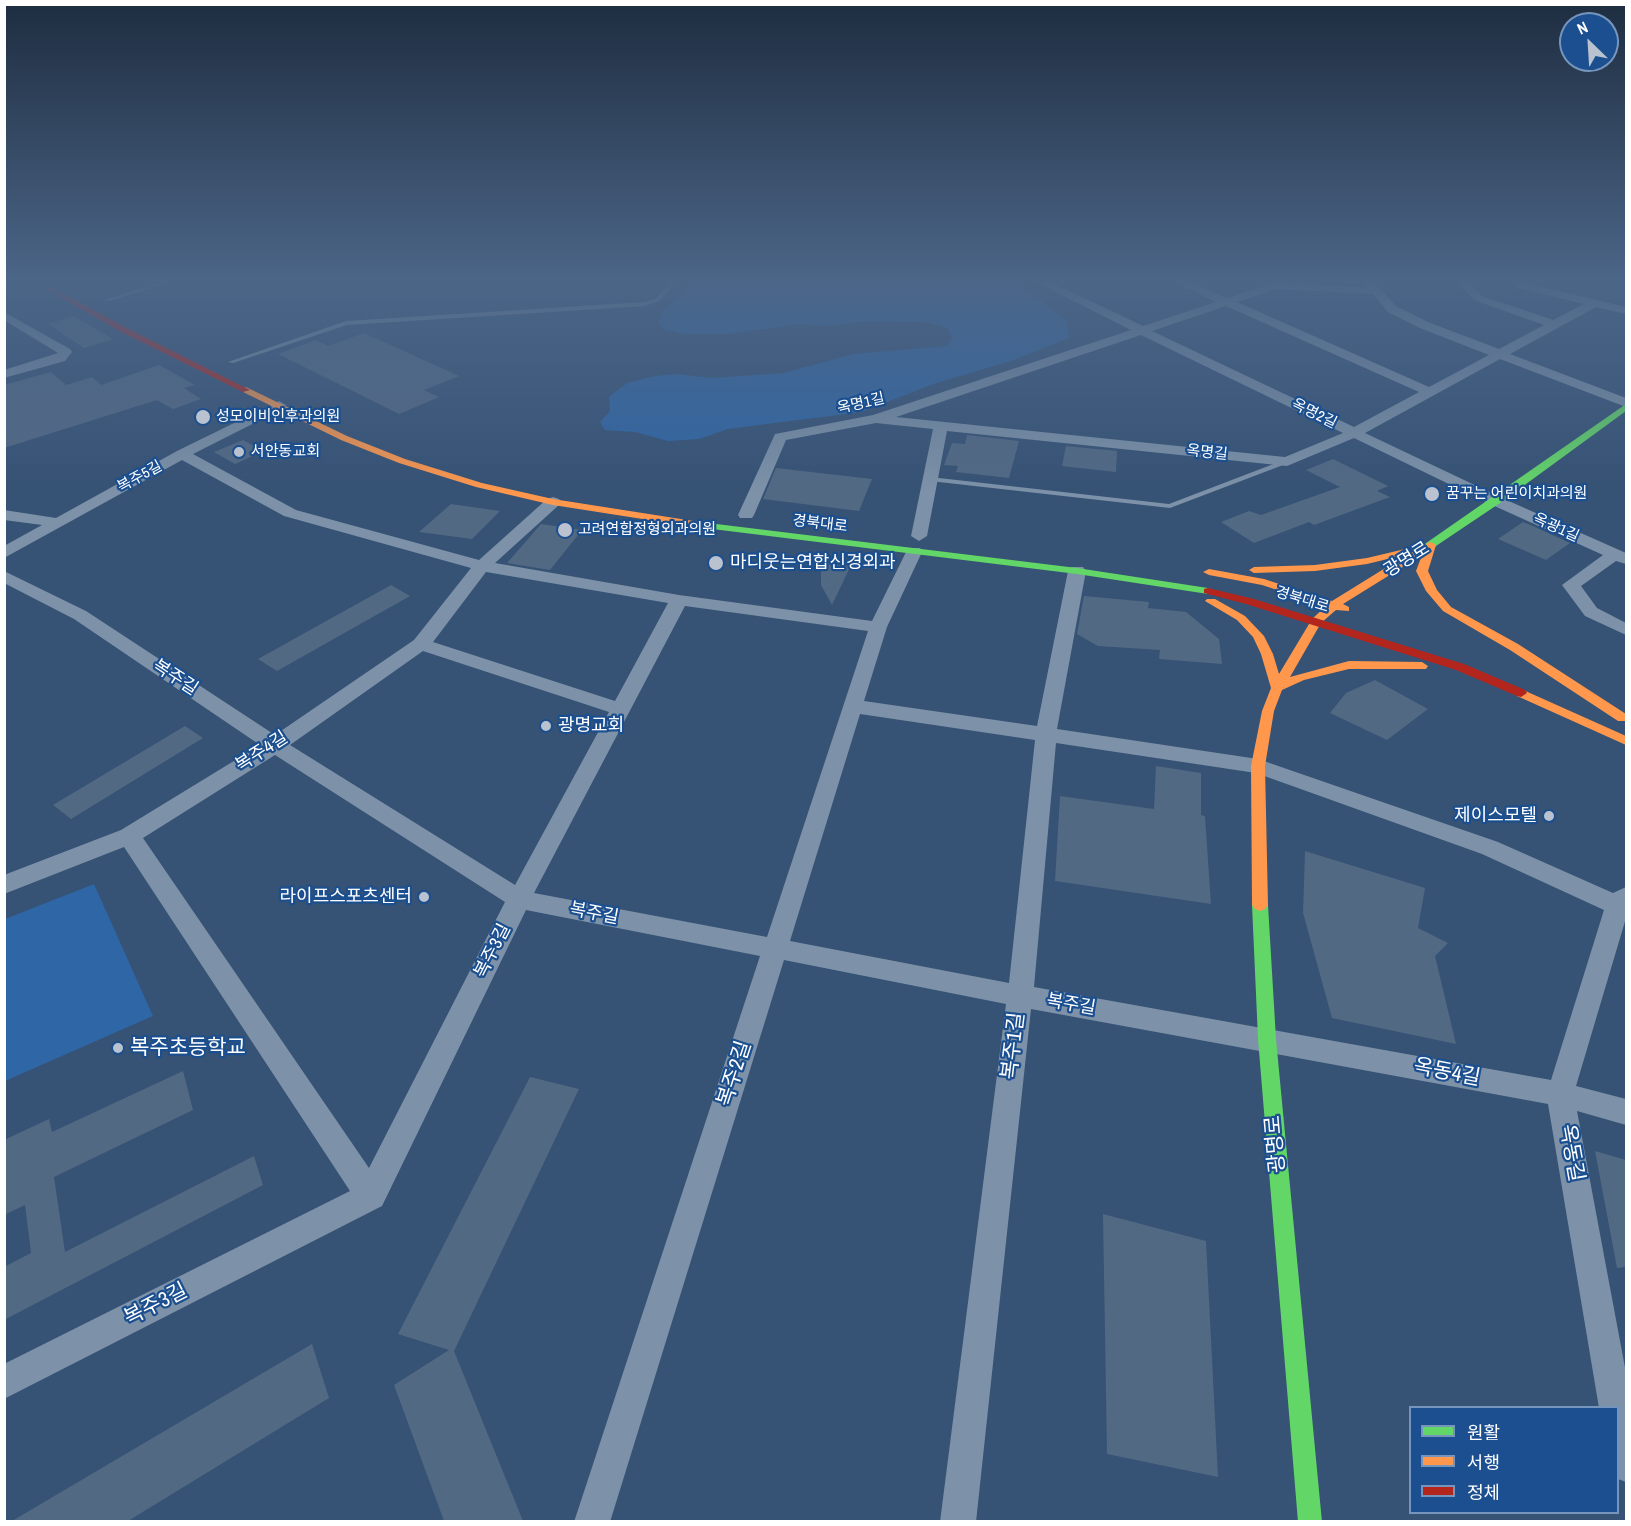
<!DOCTYPE html>
<meta charset="utf-8">
<style>
body{margin:0}
#map{position:relative;width:1631px;height:1526px;overflow:hidden;background:#365274;font-family:"Archivo Narrow","Noto Sans KR",sans-serif}
canvas{display:block}
.frame{position:absolute;inset:0;border:6px solid #fff;pointer-events:none}
.legend{position:absolute;left:1409px;top:1406px;width:210px;height:108px;box-sizing:border-box;background:#1b4f8f;border:2px solid #7695bc;margin:0;padding:8px 10px;list-style:none;font-size:18px;color:#fff}
.legend li{display:flex;align-items:center;gap:12px;height:30px}
.legend b{width:30px;border:2px solid #7695bc}
.north{position:absolute;left:1559px;top:12px;width:60px;height:60px;box-sizing:border-box;background:#1b4f8f;border:2px solid #7695bc;border-radius:50%;rotate:335deg;font-size:16px;font-weight:700;line-height:24px;text-align:center;color:#fff}
.north::after{content:'';display:block;margin:auto;width:21px;height:27px;background:#b9c2ce;clip-path:polygon(50% 0,100% 100%,50% 72%,0 100%)}
</style>
<div id="map">
<canvas width="1631" height="1526"></canvas>
<div class="frame"></div>
<ul class="legend">
<li><b style="height:8px;background:#63d668"></b>원활</li>
<li><b style="height:8px;background:#ff974d"></b>서행</li>
<li><b style="height:8px;background:#b3261e"></b>정체</li>
</ul>
<div class="north">N</div>
</div>
<script>
const g = document.querySelector('canvas').getContext('2d');
g.lineJoin = 'round';
function fillPath(path, color) { g.fillStyle = color; g.fill(path, 'evenodd'); }
const poly = rows => new Path2D(rows.map(r => 'M' + r).join(''));
function stroke(path, color, width, dash) { g.strokeStyle = color; g.lineWidth = width; g.lineCap = dash ? 'butt' : 'round'; g.setLineDash(dash || []); g.stroke(path); }
function drawText(font, color, halo, rows, align = 'center') {
  g.font = font + ' "Archivo Narrow","Noto Sans KR",sans-serif'; g.lineWidth = 4.5; g.setLineDash([]); g.textBaseline = 'middle'; g.strokeStyle = halo; g.fillStyle = color; for (const [text, x, y, turn = 0] of rows) {
    g.save(); g.translate(x, y); g.rotate((+turn || 0) * Math.PI / 180); g.textAlign = isNaN(turn) ? turn : align; if (halo) g.strokeText(text, 0, 0); g.fillText(text, 0, 0); g.restore();
  }
}
fillPath(poly([
 [698,279,1008,279,1028,291,1067,321,1069,338,1011,361,936,383,861,412,728,429,699,439,668,441,635,432,605,430,600,422,610,411,609,397,627,383,655,376,676,374,712,378,784,373,853,354,946,346,953,338,947,328,926,322,867,321,827,326,799,324,727,334,683,334,664,329,658,323,663,311],
 [94,884,153,1016,5,1081,5,919]
]), '#2f66a5');
fillPath(poly([
 [74,316,113,339,84,348,48,324],
 [364,333,459,376,424,390,439,397,399,414,278,354,316,340,328,346],
 [159,365,195,385,184,388,201,399,173,409,157,400,4,448,4,385,51,372,66,385,92,377,101,385],
 [967,435,1019,441,1009,478,956,472,958,466,944,465,952,443,965,444],
 [243,440,264,451,235,464,214,452],
 [1066,446,1117,451,1116,472,1062,466],
 [1333,459,1388,486,1377,491,1390,497,1314,525,1309,522,1254,543,1221,522,1249,511,1261,515,1340,487,1306,470],
 [776,468,872,479,859,511,763,499],
 [451,504,500,511,472,539,419,532],
 [1523,522,1535,527,1570,543,1546,560,1498,539],
 [541,524,582,530,550,570,507,563],
 [821,559,852,563,832,605,821,585],
 [391,585,410,596,277,671,258,659],
 [1084,596,1149,602,1148,608,1186,612,1219,639,1222,664,1159,659,1160,650,1098,646,1077,634],
 [1375,680,1428,709,1387,740,1330,713,1346,693],
 [185,726,203,738,71,819,53,805],
 [1156,766,1201,773,1201,815,1205,816,1211,904,1055,881,1060,796,1154,809],
 [1305,851,1425,888,1418,928,1448,943,1435,956,1456,1044,1332,1018,1303,913],
 [183,1071,193,1110,54,1177,65,1252,254,1156,263,1185,4,1320,4,1267,31,1253,25,1205,4,1215,4,1140,49,1119,52,1132],
 [530,1077,579,1089,454,1351,523,1521,444,1521,394,1385,449,1350,398,1334],
 [1595,1151,1626,1160,1626,1267,1617,1268],
 [1103,1214,1206,1241,1218,1477,1107,1454],
 [312,1344,329,1398,128,1521,12,1521]
]), '#526984');
fillPath(poly([
 [171,279,181,279,109,301,104,300,171,279],
 [673,279,679,279,659,301,645,306,347,325,233,363,228,362,346,321,644,302,655,299,673,279],
 [1284,460,1291,462,1170,508,930,481,926,479,930,477,1169,504,1284,460]
]), '#7d92a8');
fillPath(poly([
 [1030,279,1044,279,1143,326,1216,302,1169,279,1184,279,1227,298,1275,283,1366,287,1360,280,1371,279,1396,306,1428,322,1499,349,1544,325,1474,300,1455,279,1466,279,1482,296,1553,320,1584,304,1518,288,1509,279,1521,279,1526,283,1626,307,1626,314,1596,307,1510,354,1626,398,1626,407,1500,359,1365,433,1502,498,1626,553,1626,564,1616,561,1581,586,1597,608,1626,623,1626,635,1585,616,1562,585,1603,555,1490,504,1354,438,1287,466,947,431,927,536,919,541,911,536,933,429,876,423,786,440,754,515,752,518,740,518,738,515,775,434,873,415,1131,330,1030,279],
 [1276,289,1373,294,1388,312,1420,328,1489,355,1429,387,1237,302,1276,289],
 [1226,306,1419,392,1354,427,1152,331,1226,306],
 [1141,335,1343,433,1285,457,896,417,1141,335],
 [4,312,70,349,72,352,65,361,4,378,4,370,58,353,4,320,4,312],
 [279,401,286,405,284,408,193,454,296,510,479,560,547,499,553,497,559,499,561,502,559,505,495,563,679,595,872,621,906,552,908,548,920,548,922,552,887,627,864,701,1037,726,1068,571,1071,567,1083,567,1086,571,1057,729,1258,759,1498,842,1613,893,1626,887,1626,918,1576,1086,1626,1099,1626,1125,1577,1111,1626,1373,1626,1482,1618,1479,1618,1408,1599,1408,1548,1104,1031,1009,976,1522,940,1522,1006,1004,784,960,610,1522,574,1522,760,956,526,910,382,1206,4,1399,4,1364,350,1191,124,847,4,894,4,875,121,830,260,745,74,619,4,583,4,571,86,611,275,735,414,640,471,568,284,516,182,460,4,558,4,546,42,525,4,520,4,510,56,518,177,451,279,401],
 [486,572,668,603,615,701,433,642,486,572],
 [685,606,868,631,767,937,534,893,685,606],
 [423,651,609,712,515,885,290,745,423,651],
 [860,714,1035,740,1009,983,790,941,860,714],
 [1056,743,1256,773,1482,854,1604,910,1551,1080,1034,987,1056,743],
 [275,755,505,902,369,1168,143,838,275,755]
]), '#7d92a8');
fillPath(poly([
 [1626,404,1626,411,1500,503,1427,552,1419,552,1419,548,1626,404],
 [700,522,1077,568,1208,588,1214,591,1208,594,1077,574,696,527,695,525,700,522],
 [1260,899,1265,901,1268,905,1276,1039,1322,1522,1298,1522,1258,1039,1252,905,1255,901,1260,899]
]), '#63d668');
fillPath(poly([
 [246,387,347,436,405,459,482,483,553,499,700,522,705,525,700,528,553,505,476,487,399,463,341,440,243,392,242,390,246,387],
 [1431,542,1436,545,1428,571,1437,590,1451,607,1518,644,1626,714,1626,721,1618,721,1510,650,1443,611,1426,591,1416,571,1422,555,1343,604,1349,607,1349,611,1336,610,1321,623,1290,677,1349,661,1422,662,1428,666,1426,669,1349,669,1304,680,1282,690,1274,711,1265,766,1268,905,1265,909,1260,911,1255,909,1252,905,1251,766,1262,711,1271,688,1261,654,1253,637,1237,620,1205,601,1207,599,1215,599,1245,616,1264,636,1273,654,1279,674,1312,619,1326,606,1262,585,1209,575,1203,572,1209,569,1264,579,1332,601,1408,554,1367,564,1315,571,1254,573,1249,570,1254,567,1315,565,1367,558,1405,549,1409,550,1409,554,1419,548,1425,547,1427,543,1431,542],
 [1521,689,1626,736,1626,745,1517,696,1515,693,1517,690,1521,689]
]), '#ff974d');
fillPath(poly([
 [28,279,37,279,127,328,250,390,243,392,121,332,28,279],
 [1208,588,1254,599,1464,664,1525,690,1527,693,1521,697,1517,696,1456,670,1246,604,1204,593,1204,589,1208,588]
]), '#b3261e');
const sky = g.createLinearGradient(0, 0, 0, 493);
sky.addColorStop(0, '#1e2d40');
sky.addColorStop(0.57, '#4c6688');
sky.addColorStop(1, '#4c668800');
g.fillStyle = sky;
g.fillRect(0, 0, 1631, 493);
for (const [x, y, r, color] of [
 [203,417,8,"#b9c2ce"],
 [239,452,6,"#b9c2ce"],
 [1432,494,8,"#b9c2ce"],
 [565,530,8,"#b9c2ce"],
 [716,563,8,"#b9c2ce"],
 [546,726,6,"#b9c2ce"],
 [1549,816,6,"#b9c2ce"],
 [424,897,6,"#b9c2ce"],
 [118,1048,6,"#b9c2ce"]
]) { const dot = new Path2D(); dot.arc(x, y, r, 0, 2 * Math.PI); g.fillStyle = color; g.fill(dot); stroke(dot, '#1b4f8f', 2); }
drawText('15px', '#fff', '#1b4f8f', [
 ["옥명1길",861,404,-13],
 ["옥명2길",1314,414,26],
 ["옥명길",1207,453,6],
 ["복주5길",140,477,-29],
 ["경북대로",820,524,7],
 ["옥광1길",1556,528,24],
 ["경북대로",1302,600,17]
]);
drawText('15px', '#fff', '#1b4f8f', [
 ["성모이비인후과의원",216,417],
 ["서안동교회",251,452],
 ["꿈꾸는 어린이치과의원",1446,494],
 ["고려연합정형외과의원",578,530]
], 'left');
drawText('18px', '#fff', '#1b4f8f', [
 ["광명로",1407,560,-32],
 ["복주길",175,678,33],
 ["복주4길",262,752,-33],
 ["복주길",594,914,11],
 ["복주3길",493,951,-63],
 ["복주길",1071,1005,10]
]);
drawText('18px', '#fff', '#1b4f8f', [
 ["마디웃는연합신경외과",730,563],
 ["광명교회",558,726],
 ["제이스모텔",1537,816,"right"],
 ["라이프스포츠센터",412,897,"right"]
], 'left');
drawText('21px', '#fff', '#1b4f8f', [
 ["복주1길",1014,1046,-83],
 ["옥동4길",1447,1073,11],
 ["복주2길",735,1074,-72],
 ["광명로",1276,1144,-95],
 ["옥동길",1571,1153,80],
 ["복주3길",156,1305,-27]
]);
drawText('21px', '#fff', '#1b4f8f', [
 ["복주초등학교",130,1048]
], 'left');
</script>
